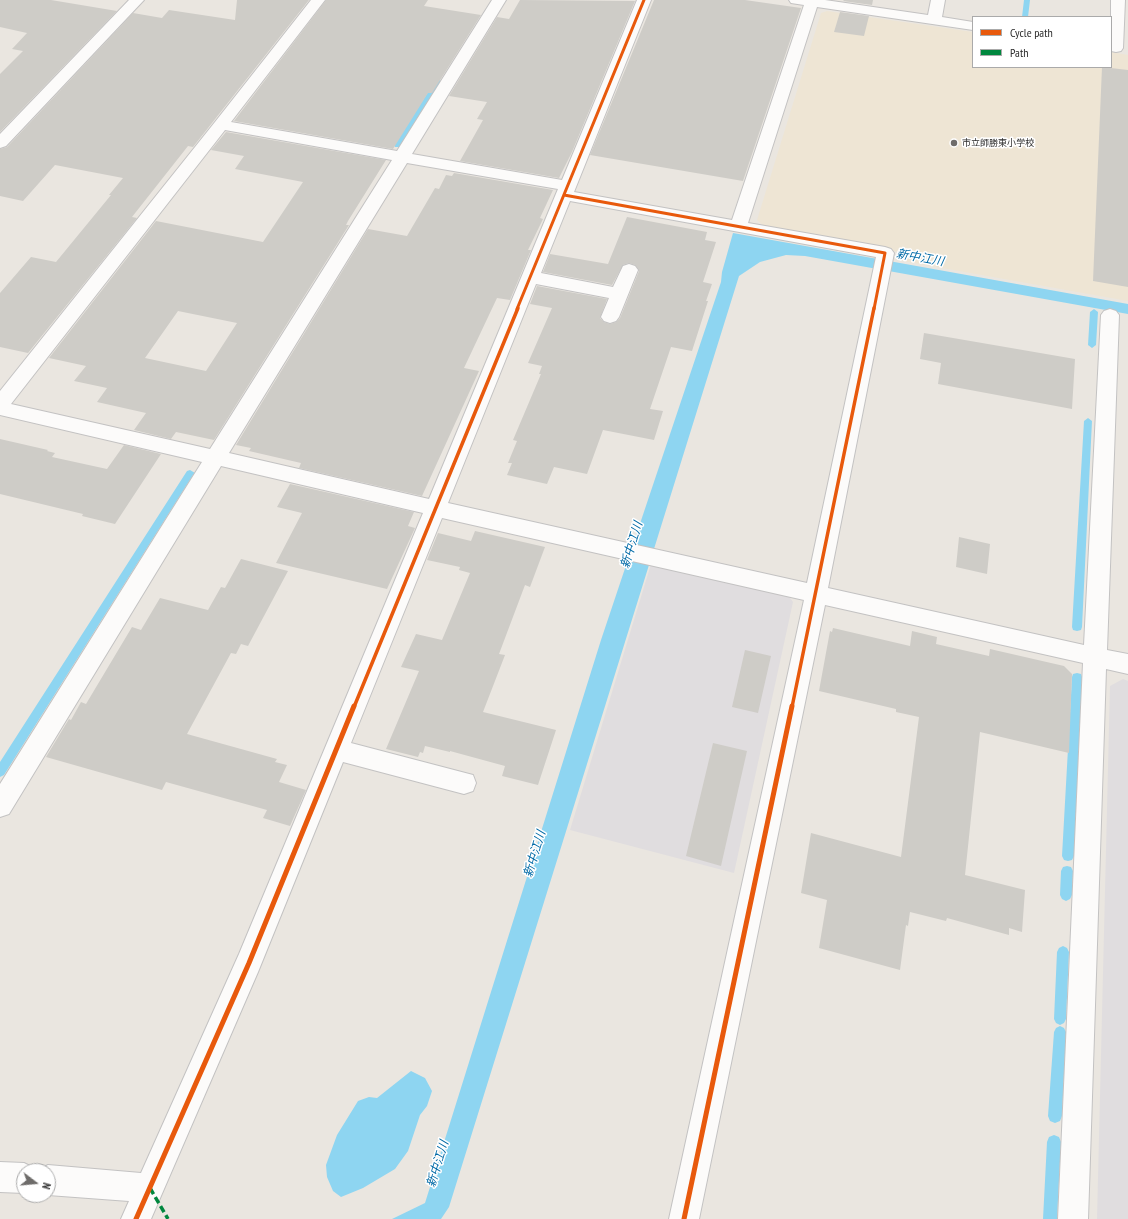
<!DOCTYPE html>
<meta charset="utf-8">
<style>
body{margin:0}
#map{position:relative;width:1128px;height:1219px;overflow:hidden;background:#eae6e0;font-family:"PT Sans Narrow",sans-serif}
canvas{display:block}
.legend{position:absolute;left:972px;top:16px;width:140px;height:52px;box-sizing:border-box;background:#fff;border:1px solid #aaa;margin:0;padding:5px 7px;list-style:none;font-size:12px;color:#2b2b2b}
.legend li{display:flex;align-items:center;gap:8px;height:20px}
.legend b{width:20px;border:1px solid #aaa}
.north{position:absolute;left:16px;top:1163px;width:40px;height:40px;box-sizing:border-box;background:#fff;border:1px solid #aaa;border-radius:50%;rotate:106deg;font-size:11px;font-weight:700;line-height:16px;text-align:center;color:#2b2b2b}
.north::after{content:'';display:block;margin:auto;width:14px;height:18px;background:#6e6c6a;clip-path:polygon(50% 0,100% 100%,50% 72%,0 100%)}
</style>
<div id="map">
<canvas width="1128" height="1219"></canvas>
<ul class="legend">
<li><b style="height:5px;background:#e8590c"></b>Cycle path</li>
<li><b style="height:5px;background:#00873e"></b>Path</li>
</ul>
<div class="north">N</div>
</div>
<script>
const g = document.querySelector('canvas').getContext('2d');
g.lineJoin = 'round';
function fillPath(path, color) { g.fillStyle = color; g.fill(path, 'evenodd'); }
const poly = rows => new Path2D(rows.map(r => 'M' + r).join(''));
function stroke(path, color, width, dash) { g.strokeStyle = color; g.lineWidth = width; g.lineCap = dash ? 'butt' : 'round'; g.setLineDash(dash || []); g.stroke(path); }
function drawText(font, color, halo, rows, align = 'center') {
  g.font = font + ' "PT Sans Narrow","Noto Sans JP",sans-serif'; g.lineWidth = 3; g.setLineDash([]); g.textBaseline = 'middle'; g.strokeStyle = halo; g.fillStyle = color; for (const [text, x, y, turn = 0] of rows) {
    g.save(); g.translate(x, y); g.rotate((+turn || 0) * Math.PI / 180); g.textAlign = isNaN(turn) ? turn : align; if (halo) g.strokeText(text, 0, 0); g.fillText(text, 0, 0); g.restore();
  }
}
fillPath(poly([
 [651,564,788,595,793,602,734,873,570,830],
 [1123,679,1128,681,1128,1219,1097,1219,1110,686]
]), '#e0dddf');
fillPath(poly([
 [827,11,973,32,973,67,1111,67,1111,52,1128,55,1128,301,897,260,898,252,767,229,757,220,821,13]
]), '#eee5d4');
fillPath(poly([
 [733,233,1128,304,1128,314,805,256,786,255,760,262,739,276,449,1207,441,1219,392,1219,425,1203,601,640,721,282,722,272],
 [411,1071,425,1078,432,1091,427,1106,420,1115,408,1151,395,1169,363,1188,341,1197,333,1191,327,1177,326,1165,337,1135,358,1101,369,1097,377,1098]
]), '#8ed5f1');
fillPath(poly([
 [1024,0,1030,0,1028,17,1022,17,1024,0],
 [438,79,441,81,402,145,401,147,395,147,394,145,435,81,438,79],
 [1094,309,1098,312,1096,345,1092,348,1088,345,1090,312,1094,309],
 [1088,418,1092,421,1082,627,1081,630,1077,631,1073,630,1072,627,1084,421,1088,418],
 [190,470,195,473,193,475,4,775,0,777,0,762,187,471,190,470],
 [1077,673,1081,674,1082,677,1074,856,1072,860,1068,861,1064,860,1062,856,1072,677,1073,674,1077,673],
 [1067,866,1071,867,1073,871,1072,895,1070,899,1066,901,1062,899,1060,895,1061,871,1063,867,1067,866],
 [1063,946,1067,948,1069,952,1066,1019,1064,1023,1060,1025,1056,1023,1054,1019,1057,952,1059,948,1063,946],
 [1060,1026,1064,1028,1066,1032,1062,1116,1060,1121,1055,1123,1050,1121,1048,1116,1054,1032,1056,1028,1060,1026],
 [1054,1135,1059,1137,1061,1142,1057,1219,1043,1219,1047,1142,1049,1137,1054,1135]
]), '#8ed5f1');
fillPath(poly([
 [0,0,51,0,117,11,0,132,0,74,23,51,12,49,27,33,0,27],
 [237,0,309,0,193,147,188,146,132,217,137,218,28,353,0,347,0,293,31,257,56,262,111,195,109,195,123,178,55,165,23,201,0,196,0,149,7,147,133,13,162,18,169,10,235,20],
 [326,0,428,0,424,6,481,15,432,93,428,93,393,149,234,121],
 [520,0,635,1,572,152,559,178,460,161,483,120,477,119,487,102,449,96,497,17,509,19],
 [654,0,745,0,801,8,743,181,590,155],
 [844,0,873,0,872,5,843,1],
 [840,12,869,16,864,36,834,32],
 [1102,67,1128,70,1128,287,1093,281],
 [226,132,386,160,348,221,346,225,349,225,214,440,176,432,171,439,134,430,146,413,97,402,107,388,74,381,86,366,49,358,156,221,263,242,303,182,235,169,244,156,211,150],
 [178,311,237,323,206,371,145,358],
 [454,173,553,190,540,218,543,219,528,250,531,250,510,300,497,298,464,368,479,371,422,496,299,468,301,463,249,451,251,448,236,445,368,229,407,236,435,188,439,189,446,175,452,176],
 [627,217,707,232,705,240,716,242,703,282,712,284,706,301,708,301,692,351,671,347,650,409,663,411,654,440,603,430,587,474,554,467,547,484,507,475,512,463,508,463,517,441,513,440,541,374,539,374,542,366,528,363,552,308,530,304,537,286,607,299,600,318,604,322,610,324,616,322,620,318,639,271,635,265,629,263,623,265,612,285,543,272,550,254,608,264],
 [924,333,1075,359,1072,409,938,384,941,363,920,359],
 [0,439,48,450,47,451,55,453,52,457,107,469,124,445,161,454,115,524,82,516,83,514,0,494],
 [290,484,414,512,408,526,415,528,387,589,276,563,302,513,277,507],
 [475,531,545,547,530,587,525,585,499,654,505,655,483,712,556,730,538,785,502,776,505,766,450,751,450,752,425,746,423,753,420,752,418,757,386,749,419,671,401,667,416,634,442,640,470,573,459,570,460,567,427,560,438,533,471,541],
 [959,537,990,544,987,574,956,567],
 [241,559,288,571,248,646,241,644,236,654,231,653,187,734,277,759,275,762,287,765,279,782,306,790,290,826,263,818,267,810,166,782,162,790,46,757,69,719,71,720,81,702,86,704,132,627,141,630,160,598,208,610,221,587,225,588],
 [833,628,910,646,912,631,937,637,936,644,989,656,990,649,1064,666,1072,674,1069,753,980,732,965,875,1025,890,1022,932,1009,928,1009,935,947,918,946,921,910,912,908,926,906,925,900,970,819,948,827,900,801,893,811,833,901,857,919,717,896,712,896,709,819,691,830,631,832,632],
 [745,650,771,656,758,713,732,707],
 [713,743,747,751,721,866,686,856]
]), '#ceccc7');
const minor = poly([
 [129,0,144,0,6,146,0,148,0,134,129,0],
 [311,0,325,0,231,122,397,151,492,0,506,0,412,154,562,180,637,0,651,0,574,192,732,220,804,5,791,3,789,0,825,0,928,15,931,0,945,0,942,17,973,22,973,30,817,7,748,223,885,247,891,249,894,253,828,588,1084,645,1101,315,1104,311,1110,309,1116,311,1119,315,1107,650,1128,654,1128,674,1106,669,1088,1219,1058,1219,1083,663,825,605,699,1219,669,1219,804,600,442,518,351,743,473,775,476,783,473,791,464,794,343,762,258,972,151,1219,121,1219,129,1201,48,1195,48,1171,37,1171,48,1165,141,1173,239,954,423,513,221,466,9,814,0,817,0,784,202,462,0,415,0,391,215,122,311,0],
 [225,130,392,160,210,449,11,404,225,130],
 [407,163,558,189,429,499,229,453,407,163],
 [570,201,876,257,807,583,448,503,536,284,609,298,601,317,604,321,610,323,616,321,619,317,638,270,635,266,629,264,623,266,613,287,541,273,570,201],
 [1111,0,1125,0,1123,48,1121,51,1116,52,1111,51,1111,0],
 [0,1162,24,1163,34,1168,36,1171,24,1171,24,1193,0,1192,0,1162]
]);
stroke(minor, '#c3c2c2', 2);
fillPath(minor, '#fcfbfa');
stroke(poly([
 [150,1188,168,1219]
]), '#00873e', 3.5, [7, 3.5]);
stroke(poly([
 [564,195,885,253,874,309],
 [517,309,644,0]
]), '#e8590c', 3);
stroke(poly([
 [354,707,518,308],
 [792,707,874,308]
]), '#e8590c', 3.5);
stroke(poly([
 [136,1219,249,963,354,706],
 [684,1219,792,706]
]), '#e8590c', 5);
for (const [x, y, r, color] of [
 [954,143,4,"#6e6c6a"]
]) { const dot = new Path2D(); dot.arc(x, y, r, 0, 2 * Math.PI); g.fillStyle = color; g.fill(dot); stroke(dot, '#fff', 1.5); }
drawText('9px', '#2b2b2b', '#fff', [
 ["市立師勝東小学校",962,143]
], 'left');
drawText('italic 12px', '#036ba7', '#fff', [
 ["新中江川",920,258,10],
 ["新中江川",632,545,-73],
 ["新中江川",535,854,-73],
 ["新中江川",438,1164,-73]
]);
</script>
